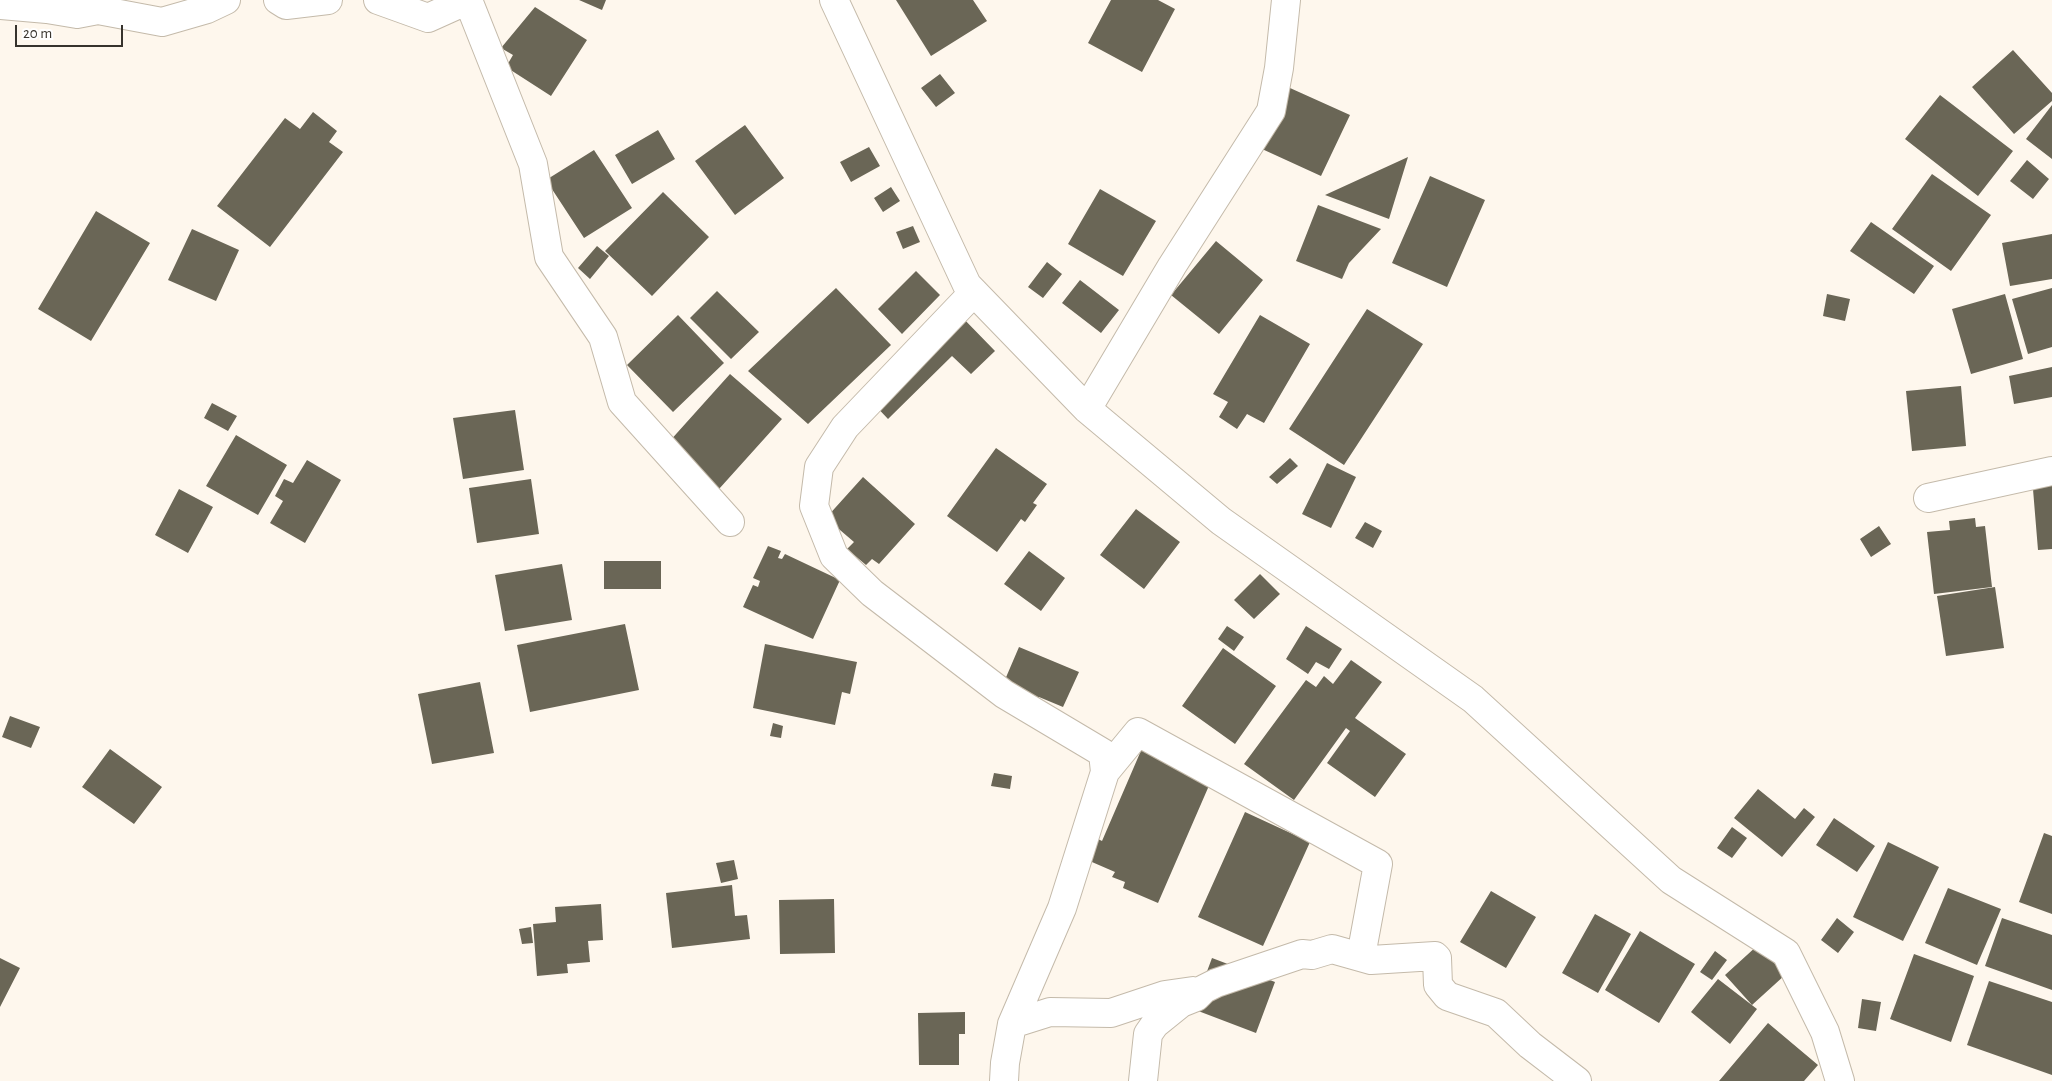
<!DOCTYPE html>
<style>
body{margin:0}
#map{position:relative;width:2052px;height:1081px;overflow:hidden;background:#fef7ed;font-family:"Alegreya Sans",sans-serif}
canvas{display:block}
.scale{position:absolute;left:15px;top:25px;width:108px;height:22px;box-sizing:border-box;border:2px solid #37332d;border-top:0;padding-left:6px;font-size:15px;line-height:18px;white-space:nowrap;color:#37332d;-webkit-text-stroke:4px #fff;paint-order:stroke}
</style>
<div id="map">
<canvas width="2052" height="1081"></canvas>
<div class="scale">20 m</div>
</div>
<script>
const g = document.querySelector('canvas').getContext('2d');
g.lineJoin = 'round';
function fillPath(path, color) { g.fillStyle = color; g.fill(path, 'evenodd'); }
const poly = rows => new Path2D(rows.map(r => 'M' + r).join(''));
function stroke(path, color, width, dash) { g.strokeStyle = color; g.lineWidth = width; g.lineCap = dash ? 'butt' : 'round'; g.setLineDash(dash || []); g.stroke(path); }
fillPath(poly([
 [579,0,606,0,602,10],
 [896,0,973,0,987,21,931,56],
 [1111,0,1158,0,1175,9,1142,72,1088,43],
 [535,7,587,40,551,96,506,67,513,55,501,48],
 [2013,50,2052,93,2052,101,2014,134,1972,87],
 [940,74,955,93,936,107,921,88],
 [1290,88,1350,115,1321,176,1262,149],
 [1940,95,2013,151,1978,196,1905,139],
 [2052,105,2052,159,2026,139],
 [313,112,337,131,329,142,343,152,270,247,217,206,285,118,300,129],
 [745,125,784,178,735,215,695,161],
 [658,130,675,159,632,184,615,155],
 [869,147,880,166,851,182,840,162],
 [594,150,632,208,584,238,546,180],
 [1408,157,1389,219,1325,195],
 [2027,160,2049,179,2033,199,2010,181],
 [1932,174,1991,215,1951,271,1892,229],
 [1430,176,1485,200,1447,287,1392,263],
 [891,187,900,201,883,212,874,198],
 [1100,189,1156,221,1123,276,1068,244],
 [663,192,709,237,652,296,605,251],
 [1318,205,1381,229,1349,263,1342,279,1296,261],
 [96,211,150,243,91,341,38,309],
 [1871,222,1934,266,1914,294,1850,251],
 [913,226,920,242,903,249,896,232],
 [192,229,239,250,216,301,168,280],
 [2052,234,2052,279,2010,286,2002,243],
 [1216,241,1263,280,1219,334,1171,295],
 [597,246,609,256,590,279,578,268],
 [1047,262,1062,274,1043,298,1028,287],
 [916,271,940,295,902,334,878,309],
 [1080,280,1119,310,1101,333,1062,303],
 [836,288,891,345,808,424,748,371],
 [2052,288,2052,347,2028,354,2012,299],
 [717,291,759,332,731,359,690,318],
 [1827,294,1850,299,1845,321,1823,316],
 [2005,294,2023,359,1971,374,1952,309],
 [1367,309,1423,344,1344,465,1289,429],
 [959,314,995,351,971,374,952,356,888,419,871,401],
 [678,315,724,363,673,412,627,365],
 [1260,315,1310,344,1264,423,1247,414,1237,429,1219,417,1228,402,1213,394],
 [2052,367,2052,397,2014,404,2009,376],
 [730,374,782,419,719,489,668,443],
 [1961,386,1966,446,1912,451,1906,391],
 [212,403,237,416,228,431,204,418],
 [515,410,524,470,463,479,453,418],
 [236,435,287,465,258,515,206,486],
 [996,448,1047,484,1033,503,1037,505,1025,522,1021,519,997,552,947,516],
 [1290,458,1298,466,1277,484,1269,477],
 [307,460,341,480,305,543,270,523,283,501,275,496,284,479,293,483],
 [1327,463,1356,477,1331,528,1302,514],
 [2052,463,2052,549,2038,550,2031,465],
 [863,477,915,524,879,564,872,559,866,565,847,549,854,542,826,518],
 [531,479,539,534,477,543,469,488],
 [179,489,213,507,188,553,155,535],
 [1136,509,1180,542,1144,589,1100,555],
 [1975,518,1976,527,1985,526,1992,587,1934,594,1927,532,1950,530,1949,521],
 [1365,522,1382,531,1373,548,1355,538],
 [1879,526,1891,544,1871,557,1860,539],
 [768,546,781,551,778,558,782,559,785,554,840,580,813,639,743,607,753,585,758,587,760,581,753,578],
 [1029,551,1065,578,1041,611,1004,584],
 [604,561,661,561,661,589,604,589],
 [562,564,572,620,505,631,495,575],
 [1260,574,1280,594,1254,619,1234,600],
 [1995,587,2004,648,1946,656,1937,596],
 [625,624,639,690,530,712,517,645],
 [1227,626,1244,637,1234,651,1218,639],
 [1306,626,1342,649,1329,669,1316,662,1308,674,1286,659],
 [765,644,857,662,850,694,842,692,835,725,753,708],
 [1019,647,1079,672,1063,707,1039,697,1036,704,1004,682],
 [1223,648,1276,686,1235,744,1182,706],
 [1351,660,1382,682,1355,718,1406,754,1375,797,1327,763,1350,731,1346,728,1294,800,1244,764,1306,680,1316,687,1324,676,1333,684],
 [480,682,494,753,432,764,418,694],
 [10,716,40,727,31,748,2,737],
 [773,723,783,726,781,738,770,736],
 [1143,746,1211,781,1158,903,1123,888,1125,882,1112,877,1115,872,1085,859,1094,837,1102,841],
 [110,749,162,787,134,824,82,787],
 [994,773,1012,776,1010,789,991,786],
 [1758,789,1795,819,1804,808,1815,817,1782,857,1734,818],
 [1245,812,1310,842,1263,946,1198,917],
 [1834,818,1875,846,1857,872,1816,845],
 [1732,827,1747,838,1732,858,1717,848],
 [2044,833,2052,836,2052,914,2019,902],
 [1888,842,1939,867,1903,941,1853,917],
 [734,860,738,879,721,883,716,863],
 [732,885,735,916,747,915,750,939,672,948,666,893],
 [1948,888,2001,909,1977,965,1925,943],
 [1491,891,1536,917,1506,968,1460,942],
 [834,899,835,953,780,954,779,900],
 [601,904,603,940,588,941,590,962,567,964,568,973,537,976,533,924,556,922,555,907],
 [1595,914,1631,934,1598,993,1562,973],
 [1837,918,1854,932,1838,953,1821,940],
 [2002,918,2052,935,2052,990,1985,966],
 [531,927,533,943,522,944,519,929],
 [1640,931,1695,964,1659,1023,1605,990],
 [1758,945,1785,975,1752,1005,1725,975],
 [1715,951,1727,960,1712,980,1700,972],
 [1914,954,1974,976,1951,1042,1890,1019],
 [0,958,20,968,0,1007],
 [1212,958,1275,982,1256,1033,1193,1009],
 [1718,979,1757,1009,1730,1044,1691,1012],
 [1989,981,2052,1002,2052,1075,1967,1045],
 [1862,999,1881,1002,1876,1031,1858,1028],
 [965,1012,965,1034,959,1034,959,1065,919,1065,918,1013],
 [1768,1023,1818,1065,1804,1081,1719,1081]
]), '#6a6656');
const minor = poly([
 [278,0,286,5,328,0],
 [378,0,428,18,468,0],
 [468,0,533,164,549,257,603,337,622,402,730,522],
 [834,0,967,285,1087,409,1221,521,1473,699,1671,880,1786,953,1825,1032,1840,1081],
 [0,5,47,9,77,14,98,10,162,22,207,9,226,0],
 [974,292,845,427,819,467,814,506,834,556,872,593,1004,694,1103,753,1105,772,1062,908,1012,1024,1005,1063,1004,1081],
 [1087,409,1172,266,1271,111,1279,68,1286,0],
 [1928,498,2052,471],
 [1105,772,1138,732,1378,864,1361,956],
 [1012,1024,1050,1012,1111,1013,1165,995,1193,991],
 [1143,1081,1148,1034,1155,1024,1181,1003,1196,997,1204,989,1216,983,1302,954,1312,955,1332,949,1371,960,1435,956,1437,958,1438,985,1447,996,1496,1013,1530,1045,1577,1081]
]);
stroke(minor, '#c4baaa', 30);
stroke(minor, '#fff', 28);
</script>
